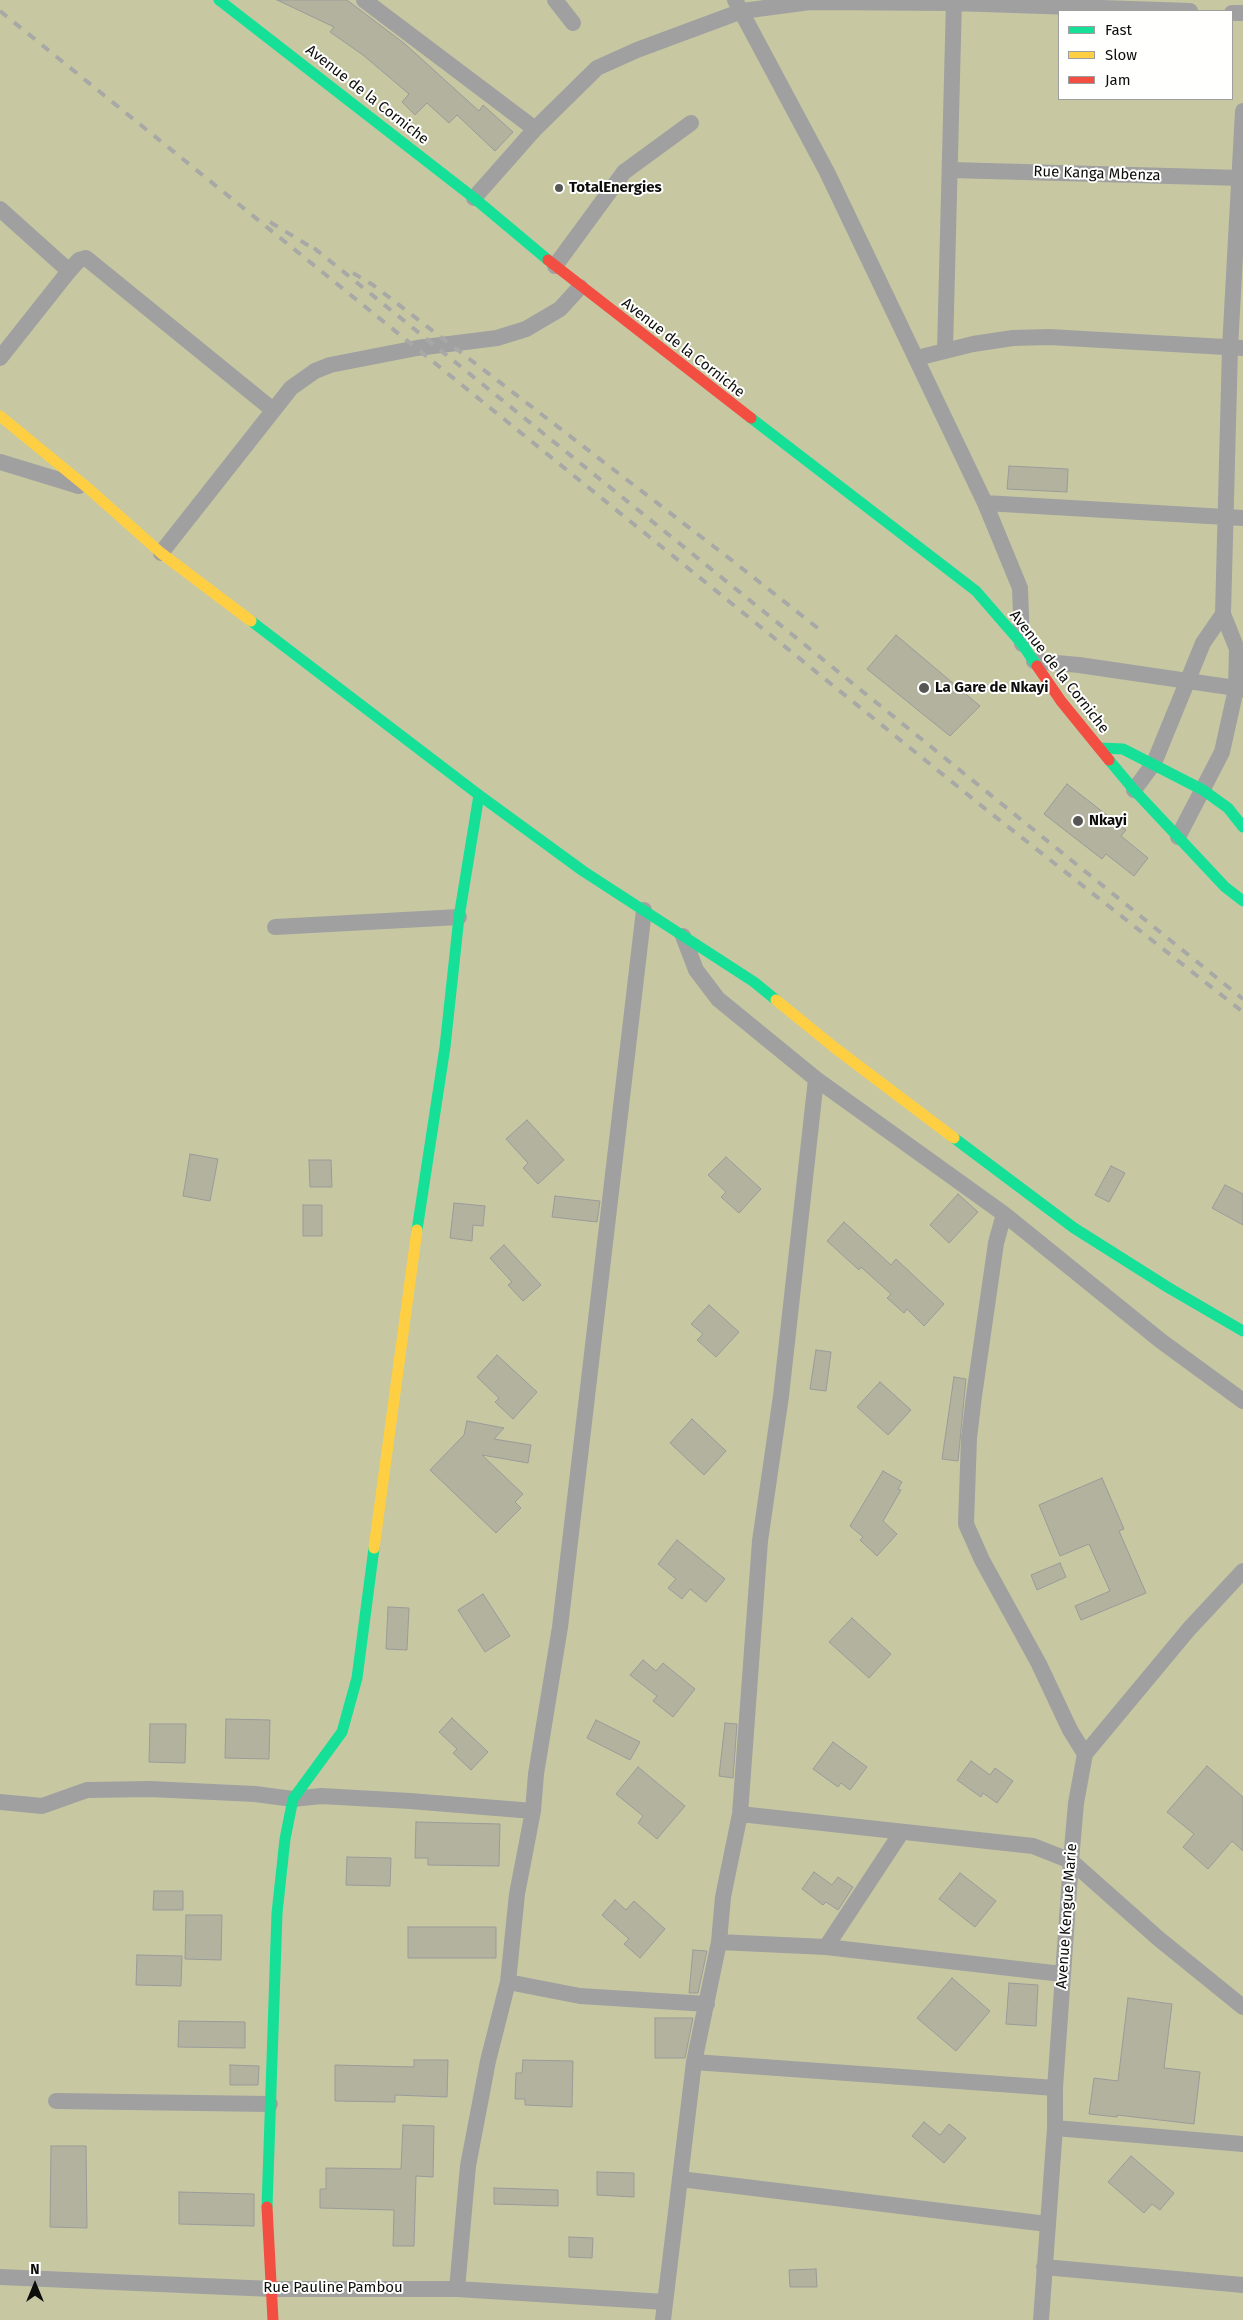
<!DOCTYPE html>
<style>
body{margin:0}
#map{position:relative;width:1243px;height:2320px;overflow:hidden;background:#e0e0de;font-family:"Fira Sans",sans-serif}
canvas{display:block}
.legend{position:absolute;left:1058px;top:10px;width:175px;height:90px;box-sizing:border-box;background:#fffffe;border:1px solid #9e9e9d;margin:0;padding:6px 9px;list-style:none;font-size:15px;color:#0d0d0c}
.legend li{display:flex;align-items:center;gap:10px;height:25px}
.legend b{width:25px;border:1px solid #9e9e9d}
.north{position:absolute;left:10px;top:2260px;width:50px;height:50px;-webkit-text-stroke:4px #fffffe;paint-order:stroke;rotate:0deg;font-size:14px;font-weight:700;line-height:20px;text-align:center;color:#0d0d0c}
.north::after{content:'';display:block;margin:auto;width:18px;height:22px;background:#0d0d0c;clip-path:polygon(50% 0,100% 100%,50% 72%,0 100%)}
</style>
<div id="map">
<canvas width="1243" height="2320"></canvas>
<ul class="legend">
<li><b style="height:6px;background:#16e098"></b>Fast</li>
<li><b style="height:6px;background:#ffcf43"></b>Slow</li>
<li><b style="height:6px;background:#f24e42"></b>Jam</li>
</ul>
<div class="north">N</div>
</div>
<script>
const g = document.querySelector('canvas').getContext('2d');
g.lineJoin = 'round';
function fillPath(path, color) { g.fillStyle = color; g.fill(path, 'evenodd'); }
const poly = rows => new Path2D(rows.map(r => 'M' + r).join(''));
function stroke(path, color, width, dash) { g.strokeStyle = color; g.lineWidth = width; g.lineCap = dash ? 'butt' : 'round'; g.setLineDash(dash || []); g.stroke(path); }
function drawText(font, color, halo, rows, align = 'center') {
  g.font = font + ' "Fira Sans",sans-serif'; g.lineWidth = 4; g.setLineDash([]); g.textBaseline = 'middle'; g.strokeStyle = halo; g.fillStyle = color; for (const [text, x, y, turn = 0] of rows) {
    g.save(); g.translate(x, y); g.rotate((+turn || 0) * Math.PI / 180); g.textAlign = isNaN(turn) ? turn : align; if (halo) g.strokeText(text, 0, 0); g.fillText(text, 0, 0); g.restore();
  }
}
fillPath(poly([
 [0,0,1243,0,1243,2320,0,2320],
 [1059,11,1232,11,1232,99,1059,99]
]), '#c7c8a2');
const building = poly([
 [277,0,347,0,405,44,479,111,483,105,513,132,495,151,457,115,449,123,427,103,415,115,402,102,409,94,363,55,330,32,334,27,277,0],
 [1009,466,1068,469,1067,492,1007,489,1009,466],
 [896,635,980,706,950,736,867,669,896,635],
 [1067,784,1126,830,1121,836,1148,858,1134,876,1106,854,1102,859,1044,814,1067,784],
 [527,1120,564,1160,538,1184,523,1168,528,1163,506,1139,527,1120],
 [190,1154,218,1159,210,1201,183,1196,190,1154],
 [726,1157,761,1189,739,1213,721,1197,726,1192,708,1175,726,1157],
 [309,1160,331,1160,332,1187,310,1187,309,1160],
 [1111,1166,1125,1173,1109,1202,1095,1195,1111,1166],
 [1225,1185,1243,1194,1243,1225,1212,1208,1225,1185],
 [958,1194,978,1212,949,1243,930,1225,958,1194],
 [555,1196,600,1201,597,1222,552,1217,555,1196],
 [454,1203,485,1206,483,1226,473,1225,472,1241,450,1238,454,1203],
 [303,1205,322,1205,322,1236,303,1236,303,1205],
 [844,1222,891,1265,896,1259,944,1304,924,1326,907,1309,904,1313,887,1298,891,1294,861,1267,859,1270,827,1241,844,1222],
 [504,1245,541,1285,523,1301,508,1285,512,1282,490,1258,504,1245],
 [709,1305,739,1332,716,1357,697,1340,703,1334,691,1324,709,1305],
 [816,1350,831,1352,826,1391,810,1389,816,1350],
 [497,1355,537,1392,513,1419,495,1402,499,1398,477,1377,497,1355],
 [954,1377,966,1379,958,1461,942,1459,954,1377],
 [880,1382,911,1410,888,1435,857,1407,880,1382],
 [692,1419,726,1451,704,1475,670,1443,692,1419],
 [467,1421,504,1428,494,1439,531,1445,528,1463,482,1455,523,1494,515,1502,521,1508,496,1533,430,1470,464,1435,467,1421],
 [883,1471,902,1482,898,1489,901,1490,883,1521,897,1534,877,1556,860,1540,863,1537,850,1526,883,1471],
 [1102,1478,1124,1529,1119,1531,1146,1593,1081,1620,1075,1606,1110,1591,1089,1544,1060,1556,1039,1505,1102,1478],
 [677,1540,725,1579,706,1602,690,1589,682,1599,668,1588,676,1579,658,1564,677,1540],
 [1060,1563,1066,1577,1037,1590,1031,1575,1060,1563],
 [483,1594,510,1636,485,1652,458,1610,483,1594],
 [388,1607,409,1608,407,1650,386,1649,388,1607],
 [852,1618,891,1654,869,1678,829,1642,852,1618],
 [643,1660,656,1671,663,1663,695,1689,673,1717,653,1701,657,1696,630,1675,643,1660],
 [452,1718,488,1752,471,1770,453,1753,457,1749,439,1732,452,1718],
 [226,1719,270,1720,269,1759,225,1758,226,1719],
 [596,1720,640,1742,630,1760,587,1738,596,1720],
 [725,1723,737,1724,733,1778,719,1776,725,1723],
 [150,1724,186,1724,185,1763,149,1762,150,1724],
 [833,1742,867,1767,850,1790,841,1783,838,1787,813,1769,833,1742],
 [971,1761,990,1775,995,1768,1013,1781,997,1803,983,1793,981,1797,957,1780,971,1761],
 [1207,1766,1243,1797,1243,1851,1232,1841,1208,1869,1183,1847,1194,1834,1167,1812,1207,1766],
 [638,1767,685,1806,657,1839,638,1823,643,1816,616,1794,638,1767],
 [416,1822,500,1824,499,1866,428,1865,428,1858,415,1858,416,1822],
 [347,1857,391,1858,390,1886,346,1885,347,1857],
 [814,1872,832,1885,838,1877,853,1887,838,1910,826,1902,823,1905,802,1889,814,1872],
 [960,1873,996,1901,975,1927,939,1899,960,1873],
 [154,1891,183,1891,183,1910,153,1910,154,1891],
 [615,1900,626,1910,634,1901,665,1929,640,1958,624,1944,629,1939,602,1915,615,1900],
 [186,1915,222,1915,221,1960,185,1959,186,1915],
 [408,1927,496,1927,496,1958,408,1958,408,1927],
 [693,1950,707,1951,698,1993,689,1993,693,1950],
 [137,1955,182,1956,181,1986,136,1985,137,1955],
 [952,1978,990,2011,956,2051,917,2018,952,1978],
 [1009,1983,1038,1985,1036,2026,1006,2024,1009,1983],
 [1128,1998,1172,2004,1164,2068,1200,2072,1194,2124,1117,2115,1117,2117,1089,2114,1094,2078,1118,2081,1128,1998],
 [655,2018,693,2018,685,2058,655,2058,655,2018],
 [179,2021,245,2022,245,2048,178,2047,179,2021],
 [414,2060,448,2060,447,2097,395,2095,395,2102,335,2101,335,2065,414,2067,414,2060],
 [523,2060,573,2061,572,2107,525,2105,525,2099,515,2099,516,2073,522,2073,523,2060],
 [230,2065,259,2066,258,2085,230,2085,230,2065],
 [924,2122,940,2135,949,2124,966,2138,944,2163,912,2136,924,2122],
 [403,2125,434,2126,433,2177,416,2176,414,2246,393,2246,394,2210,320,2208,320,2189,326,2189,326,2168,401,2169,403,2125],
 [51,2146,86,2146,87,2228,50,2227,51,2146],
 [1131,2156,1174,2193,1160,2210,1152,2204,1144,2213,1108,2182,1131,2156],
 [597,2172,634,2173,634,2197,597,2195,597,2172],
 [494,2188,558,2190,558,2206,494,2204,494,2188],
 [179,2192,254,2194,254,2226,179,2224,179,2192],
 [569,2237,593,2238,592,2258,569,2257,569,2237],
 [816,2269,817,2287,790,2287,789,2270,816,2269]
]);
fillPath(building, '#b2b29f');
stroke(building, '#9b9b9a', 1);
stroke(poly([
 [364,0,535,129],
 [555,0,573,23],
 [735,0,827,172,985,503,1020,588,1022,644],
 [1232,13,1243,13],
 [950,170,1243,178],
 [474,198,535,129,597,68,637,50,742,11,810,2,954,3,1190,11],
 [0,209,69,271],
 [555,266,624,172,691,123],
 [945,350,954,0],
 [0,358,69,271,79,260,86,258,273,410],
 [917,358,973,344,1013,338,1049,337,1243,348],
 [0,462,79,486],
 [985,503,1243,518],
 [161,553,291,388,315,371,330,365,417,348,497,338,526,329,560,309,580,287],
 [1034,661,1079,665,1243,689],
 [1134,790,1154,763,1203,643,1223,614],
 [1178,837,1222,752,1236,689,1237,649,1223,614,1230,348,1243,111],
 [275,927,459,917],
 [683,936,696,970,718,999,816,1079,1004,1214,1161,1341,1243,1401],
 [1004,1214,996,1243,974,1396,969,1438,966,1524,982,1560,1039,1664,1070,1730,1085,1754],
 [0,1802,42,1806,87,1790,150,1789,255,1794,293,1799,321,1796,410,1801,533,1811],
 [740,1814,1033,1846,1071,1861,1159,1939,1243,2007],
 [719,1942,826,1947,1062,1974],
 [826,1947,901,1833],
 [508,1982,580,1996,707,2004],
 [694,2062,1055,2088],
 [56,2101,270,2104],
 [1055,2128,1243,2144],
 [680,2179,1047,2224],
 [1044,2267,1243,2285],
 [0,2277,272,2289,457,2289,665,2302],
 [457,2289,468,2166,488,2061,508,1982,517,1894,533,1811,536,1774,560,1627,644,910],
 [663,2320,694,2062,719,1942,723,1897,740,1814,760,1541,781,1396,816,1079],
 [1041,2320,1055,2128,1055,2088,1071,1861,1076,1803,1085,1754,1189,1629,1243,1571]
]), '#a0a0a1', 16);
stroke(poly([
 [219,0,474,198,548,260],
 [751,418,976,591,1022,644,1037,666],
 [251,621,479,795,583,871,754,982,776,1000],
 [1100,748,1123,749,1203,790,1228,808,1243,827],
 [1109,760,1134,790,1225,887,1243,901],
 [954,1138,1074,1228,1169,1288,1243,1331],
 [417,1230,445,1047,459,917,479,795],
 [267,2207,277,1913,285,1839,293,1799,342,1732,357,1678,374,1548]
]), '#16e098', 11);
stroke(poly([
 [0,416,89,489,161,553,251,621],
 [776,1000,835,1048,954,1138],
 [374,1548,417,1230]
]), '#ffcf43', 11);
stroke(poly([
 [548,260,751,418],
 [1037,666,1061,701,1109,760],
 [267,2207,273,2320]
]), '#f24e42', 11);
stroke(poly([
 [0,11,983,807,1243,1012],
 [270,222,319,252],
 [314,248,1243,999],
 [353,273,373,285,734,562,824,633]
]), '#a8a9a7', 4, [9, 9]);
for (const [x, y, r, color] of [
 [559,188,5,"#575756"],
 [924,688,6,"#575756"],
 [1078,821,6,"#575756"]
]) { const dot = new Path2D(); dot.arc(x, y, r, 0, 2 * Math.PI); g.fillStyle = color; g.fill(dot); stroke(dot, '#fffffe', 2); }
drawText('15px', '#0d0d0c', '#fffffe', [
 ["Avenue de la Corniche",367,95,38],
 ["Rue Kanga Mbenza",1097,174,2],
 ["Avenue de la Corniche",683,348,38],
 ["Avenue de la Corniche",1059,672,52],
 ["Avenue Kengue Marie",1067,1916,-86],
 ["Rue Pauline Pambou",333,2288]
]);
drawText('bold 15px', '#0d0d0c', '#fffffe', [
 ["TotalEnergies",569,188],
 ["La Gare de Nkayi",935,688],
 ["Nkayi",1089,821]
], 'left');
</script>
